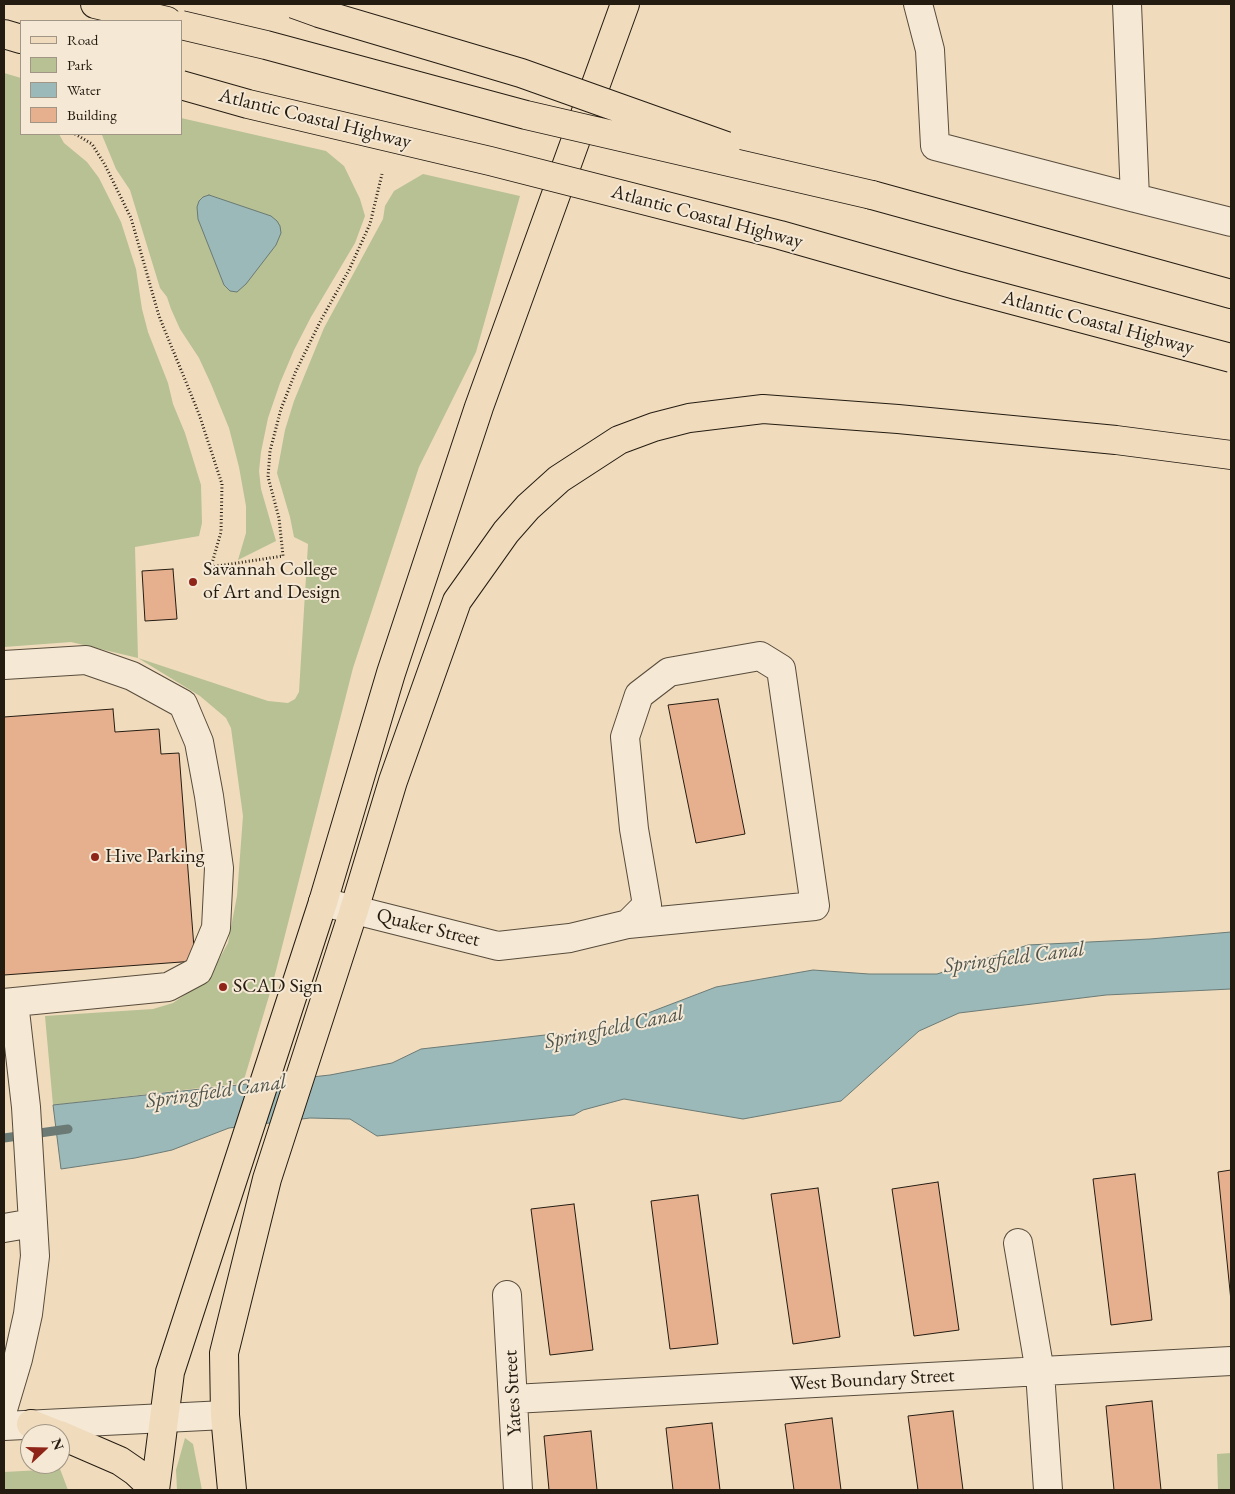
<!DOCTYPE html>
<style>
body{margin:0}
#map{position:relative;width:1235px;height:1494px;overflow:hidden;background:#f0dbbd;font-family:"EB Garamond",serif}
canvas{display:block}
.frame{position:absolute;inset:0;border:5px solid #241c11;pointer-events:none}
.legend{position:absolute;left:20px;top:20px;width:162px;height:115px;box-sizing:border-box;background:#f5e8d4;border:1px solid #a19686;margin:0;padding:6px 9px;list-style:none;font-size:15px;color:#241c11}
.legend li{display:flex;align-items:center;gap:10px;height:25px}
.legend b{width:25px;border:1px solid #a19686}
.north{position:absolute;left:20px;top:1424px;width:50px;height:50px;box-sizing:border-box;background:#f5e8d4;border:1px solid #a19686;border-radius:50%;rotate:69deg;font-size:14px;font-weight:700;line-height:20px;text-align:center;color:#241c11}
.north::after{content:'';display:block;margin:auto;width:18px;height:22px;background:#8f2418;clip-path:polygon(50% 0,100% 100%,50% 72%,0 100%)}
</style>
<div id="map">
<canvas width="1235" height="1494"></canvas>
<div class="frame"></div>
<ul class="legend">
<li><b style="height:6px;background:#f0dbbd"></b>Road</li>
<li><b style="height:14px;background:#b7c193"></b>Park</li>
<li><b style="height:14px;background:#9bb9b8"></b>Water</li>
<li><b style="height:14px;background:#e6b08f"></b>Building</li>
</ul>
<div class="north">N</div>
</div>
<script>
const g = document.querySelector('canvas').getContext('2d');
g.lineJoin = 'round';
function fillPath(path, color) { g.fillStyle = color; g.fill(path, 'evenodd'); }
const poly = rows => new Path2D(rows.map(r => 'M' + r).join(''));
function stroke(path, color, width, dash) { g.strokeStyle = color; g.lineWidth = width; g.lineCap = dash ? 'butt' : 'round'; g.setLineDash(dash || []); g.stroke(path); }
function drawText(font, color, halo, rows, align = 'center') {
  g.font = font + ' "EB Garamond",serif'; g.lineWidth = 4; g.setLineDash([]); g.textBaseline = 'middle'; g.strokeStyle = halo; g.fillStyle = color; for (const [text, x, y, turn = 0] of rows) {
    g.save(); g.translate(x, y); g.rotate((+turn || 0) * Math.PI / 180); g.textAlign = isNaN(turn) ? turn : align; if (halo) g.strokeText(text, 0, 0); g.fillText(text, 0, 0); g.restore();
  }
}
fillPath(poly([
 [4,73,21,78,21,134,59,134,64,143,87,162,99,178,121,222,136,269,142,309,148,332,168,383,173,404,185,433,201,485,202,523,199,536,135,547,138,658,268,701,288,703,295,699,299,692,308,544,294,537,290,517,277,473,285,430,294,401,324,328,383,219,385,206,394,191,423,174,520,196,476,352,419,467,353,668,272,986,243,1083,53,1105,45,1016,153,1009,173,1003,208,979,228,943,237,896,243,816,231,728,226,718,200,696,138,658,71,642,4,647],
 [181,118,326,151,344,166,360,199,365,216,355,243,311,317,294,350,280,383,268,418,261,452,259,471,261,489,276,541,238,560,246,533,246,506,239,467,229,428,211,384,199,358,180,329,171,309,167,297,160,288,130,190,116,169,102,135,99,134,181,134],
 [185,1438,193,1444,202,1490,177,1490,176,1470],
 [1231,1453,1231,1490,1218,1490,1217,1454],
 [60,1469,68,1490,4,1490,4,1472]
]), '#b7c193');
const water = poly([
 [209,195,271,216,277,221,280,226,281,233,276,245,246,284,237,292,230,291,224,285,198,219,197,207,199,201,203,197,209,195],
 [1231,932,1231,989,1106,995,959,1013,919,1031,841,1101,743,1119,624,1099,583,1110,574,1115,377,1136,350,1119,310,1118,229,1128,172,1150,135,1158,61,1169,53,1105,330,1075,392,1063,421,1049,554,1034,572,1035,614,1026,716,987,813,970,869,974,937,974,1028,945,1150,939,1231,932]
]);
fillPath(water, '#9bb9b8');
stroke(water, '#6b7a75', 1);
stroke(poly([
 [4,1138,68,1129]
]), '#6b7a75', 9);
const building = poly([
 [173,569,177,619,145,621,142,571,173,569],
 [718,699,745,834,696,843,668,705,718,699],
 [113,709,115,732,159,729,161,754,179,753,195,961,4,975,4,717,113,709],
 [1231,1170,1231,1301,1218,1172,1231,1170],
 [1135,1174,1152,1320,1111,1325,1093,1179,1135,1174],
 [938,1182,959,1330,914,1336,892,1189,938,1182],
 [818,1188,840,1337,793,1344,771,1194,818,1188],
 [698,1195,718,1344,670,1349,651,1201,698,1195],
 [574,1204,593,1350,550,1355,531,1209,574,1204],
 [1152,1401,1161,1490,1114,1490,1106,1406,1152,1401],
 [953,1411,963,1490,918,1490,908,1416,953,1411],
 [832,1418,841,1490,794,1490,785,1424,832,1418],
 [712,1423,720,1490,673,1490,666,1428,712,1423],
 [591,1431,597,1490,549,1490,544,1436,591,1431]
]);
fillPath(building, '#e6b08f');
stroke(building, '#241c11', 1);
const minor = poly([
 [918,4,930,50,935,146,1135,198],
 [1127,4,1135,198,1231,222],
 [4,665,86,660,132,676,183,704,199,742,209,796,219,868,216,928,198,971,168,987,4,1003],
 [323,902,498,946,570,938,628,924,647,905,634,829,625,737,639,695,669,672,760,656,781,669,815,906,628,924],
 [4,1228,33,1223],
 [1018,1243,1040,1372,1048,1490],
 [507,1295,518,1490],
 [513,1399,1231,1361],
 [4,1406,18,1359,28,1314,35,1256,26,1107,14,1002],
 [4,1426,225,1415]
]);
const major = poly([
 [31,1424,56,1434],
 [60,1435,120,1461,136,1472,155,1490],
 [155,1490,170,1372,323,902],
 [232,1490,225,1415,224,1353,267,1179,354,910]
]);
const highway = poly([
 [95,4,167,21],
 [4,34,21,39],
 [872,195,1231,294],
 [323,902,391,673,479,407,625,4],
 [354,910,393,781,457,601,506,532,528,507,559,479,619,440,654,427,689,418,763,409,898,419,1116,440,1231,455]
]);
stroke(minor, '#574c3c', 30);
stroke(major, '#241c11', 30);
stroke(highway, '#241c11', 30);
stroke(poly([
 [75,134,92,144,105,165,131,218,159,316,199,414,222,484,221,532,211,567,283,556,279,518,268,477,270,451,281,409,296,371,321,320,349,270,370,224,382,174]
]), '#241c11', 3, [1, 2.5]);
stroke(minor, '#f5e8d4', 28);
stroke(major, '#f0dbbd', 28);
stroke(highway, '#f0dbbd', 28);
const highwayBridge = poly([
 [294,4,319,13,521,73,726,146],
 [181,25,266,45,526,115,872,195],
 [181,85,248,104,490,161,780,235,956,285,1231,358]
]);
stroke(highwayBridge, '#241c11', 30, []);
stroke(highwayBridge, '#f0dbbd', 28);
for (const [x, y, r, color] of [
 [193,582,5,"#8f2418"],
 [95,857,5,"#8f2418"],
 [223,987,5,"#8f2418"]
]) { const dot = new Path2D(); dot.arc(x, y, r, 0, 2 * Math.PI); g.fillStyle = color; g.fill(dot); stroke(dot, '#f5e8d4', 2); }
drawText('20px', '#241c11', '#f5e8d4', [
 ["Atlantic Coastal Highway",315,119,14],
 ["Atlantic Coastal Highway",707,217,15],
 ["Atlantic Coastal Highway",1098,323,15],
 ["Quaker Street",428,928,14],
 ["West Boundary Street",872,1380,-3],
 ["Yates Street",513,1393,-93]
]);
drawText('20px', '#241c11', '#f5e8d4', [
 ["Savannah College",203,570],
 ["of Art and Design",203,593],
 ["Hive Parking",105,857],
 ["SCAD Sign",233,987]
], 'left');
drawText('italic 21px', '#4e534b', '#f5e8d4', [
 ["Springfield Canal",1014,958,-7],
 ["Springfield Canal",614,1028,-12],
 ["Springfield Canal",216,1092,-8]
]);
</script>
